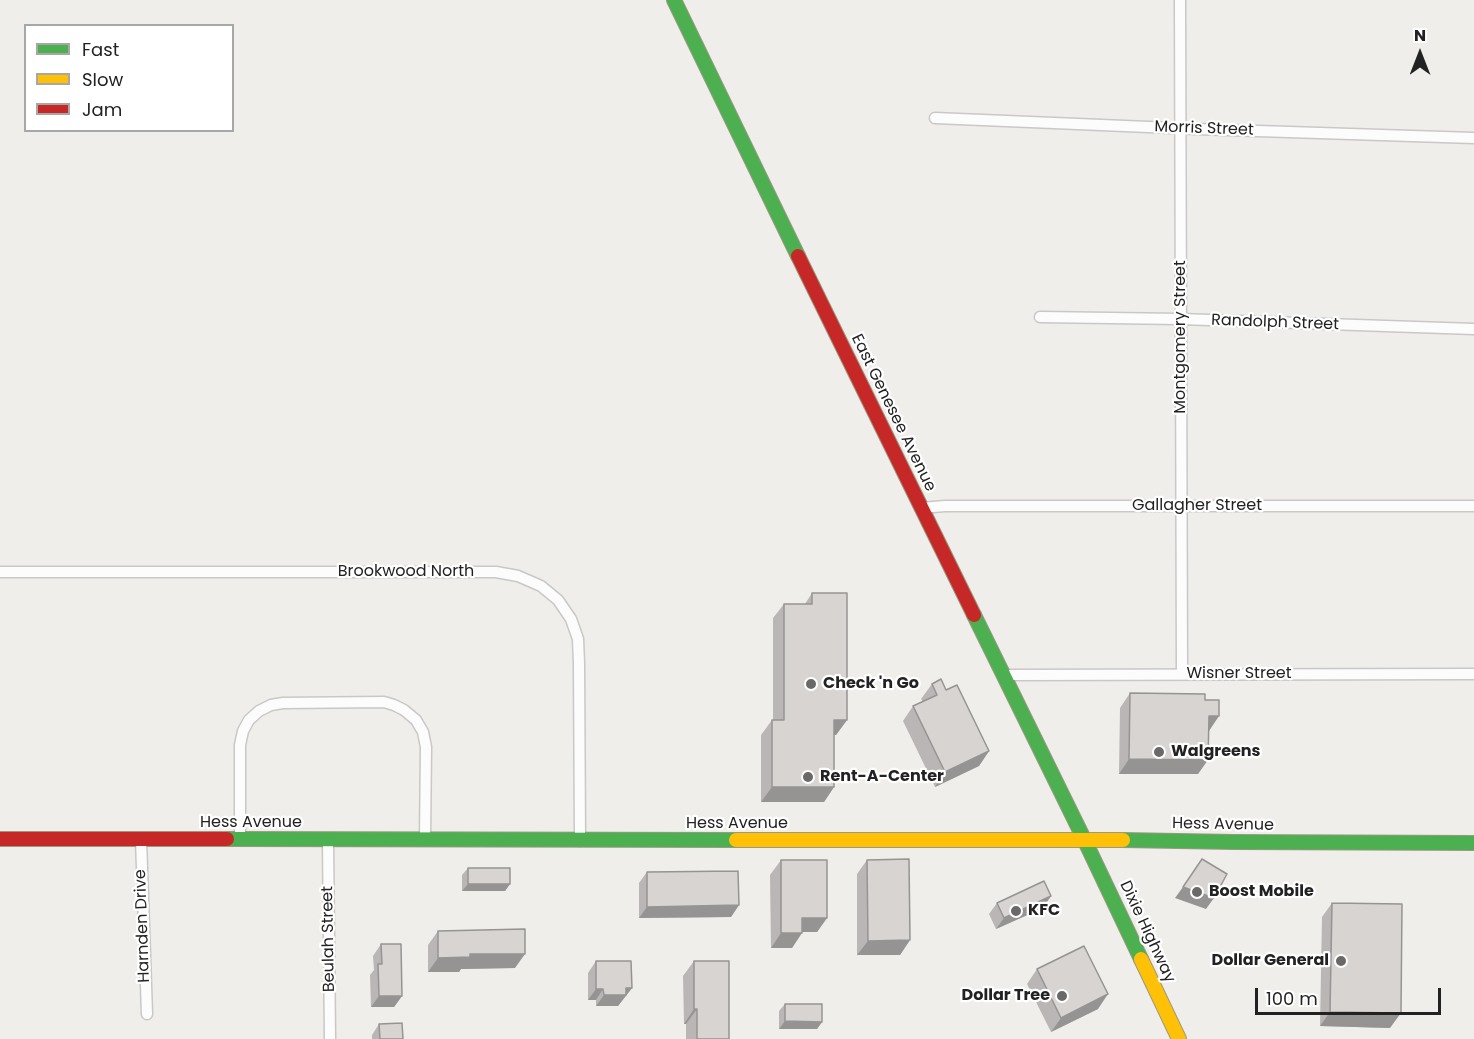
<!DOCTYPE html>
<style>
body{margin:0}
#map{position:relative;width:1474px;height:1039px;overflow:hidden;background:#f0eeeb;font-family:Poppins,sans-serif}
canvas{display:block}
.legend{position:absolute;left:24px;top:24px;width:210px;height:108px;box-sizing:border-box;background:#fff;border:2px solid #a7a7a7;margin:0;padding:8px 10px;list-style:none;font-size:18px;color:#222}
.legend li{display:flex;align-items:center;gap:12px;height:30px}
.legend b{width:30px;border:2px solid #a7a7a7}
.north{position:absolute;left:1390px;top:24px;width:60px;height:60px;-webkit-text-stroke:4px #fff;paint-order:stroke;rotate:0deg;font-size:16px;font-weight:700;line-height:24px;text-align:center;color:#222}
.north::after{content:'';display:block;margin:auto;width:21px;height:27px;background:#222;clip-path:polygon(50% 0,100% 100%,50% 72%,0 100%)}
.scale{position:absolute;left:1255px;top:988px;width:186px;height:27px;box-sizing:border-box;border:3px solid #222;border-top:0;padding-left:8px;font-size:18px;line-height:21px;white-space:nowrap;color:#222;-webkit-text-stroke:4px #fff;paint-order:stroke}
</style>
<div id="map">
<canvas width="1474" height="1039"></canvas>
<ul class="legend">
<li><b style="height:8px;background:#4caf50"></b>Fast</li>
<li><b style="height:8px;background:#ffc107"></b>Slow</li>
<li><b style="height:8px;background:#c62828"></b>Jam</li>
</ul>
<div class="north">N</div>
<div class="scale">100 m</div>
</div>
<script>
const g = document.querySelector('canvas').getContext('2d');
g.lineJoin = 'round';
const poly = rows => new Path2D(rows.map(r => 'M' + r).join(''));
function stroke(path, color, width, dash) { g.strokeStyle = color; g.lineWidth = width; g.lineCap = dash ? 'butt' : 'round'; g.setLineDash(dash || []); g.stroke(path); }
function fillPath(path, color) { g.fillStyle = color; g.fill(path, 'evenodd'); }
function drawText(font, color, halo, rows, align = 'center') {
  g.font = font + ' Poppins,sans-serif'; g.lineWidth = 4.5; g.setLineDash([]); g.textBaseline = 'middle'; g.strokeStyle = halo; g.fillStyle = color; for (const [text, x, y, turn = 0] of rows) {
    g.save(); g.translate(x, y); g.rotate((+turn || 0) * Math.PI / 180); g.textAlign = isNaN(turn) ? turn : align; if (halo) g.strokeText(text, 0, 0); g.fillText(text, 0, 0); g.restore();
  }
}
const street = poly([
 [1180,0,1182,674],
 [935,118,1196,129,1474,138],
 [1040,317,1180,319,1474,329],
 [921,508,945,506,1474,506],
 [0,572,496,572,518,576,541,586,558,600,571,619,578,639,579,664,580,841],
 [1004,675,1474,674],
 [141,839,147,1014],
 [240,839,240,745,243,731,249,720,259,711,271,705,283,703,384,702,394,705,404,710,416,720,423,732,426,747,425,839],
 [328,840,330,1039]
]);
const fast = poly([
 [674,0,798,256],
 [974,615,1084,839,1141,959],
 [227,839,736,840],
 [1123,840,1233,842,1474,843]
]);
const slow = poly([
 [736,840,1123,840],
 [1141,959,1179,1039]
]);
const jam = poly([
 [798,256,974,615],
 [0,839,227,839]
]);
stroke(street, '#c9c8c7', 13);
stroke(fast, '#999a82', 16);
stroke(slow, '#999a82', 16);
stroke(jam, '#999a82', 16);
stroke(street, '#fdfcfc', 10);
stroke(fast, '#4caf50', 14);
stroke(slow, '#ffc107', 14);
stroke(jam, '#c62828', 14);
fillPath(poly([
 [812,593,847,720,836,735,834,735,834,787,824,802,761,802,761,735,772,720,773,720,773,618,784,604,805,604],
 [932,684,946,690,989,751,979,766,935,787,903,721,913,706,923,702,921,699],
 [1130,693,1205,700,1209,731,1198,774,1119,774,1120,708],
 [781,860,827,918,817,932,802,932,792,948,771,948,770,875],
 [867,860,910,940,900,955,857,955,857,874],
 [468,868,510,884,505,891,462,891,462,875],
 [647,872,739,905,731,917,639,918,639,883],
 [997,903,1043,908,996,929,989,914],
 [1332,903,1390,1028,1320,1026,1322,917],
 [438,931,515,968,461,969,459,972,428,972,428,945],
 [381,944,402,996,394,1007,371,1007,370,975,374,970,373,956],
 [596,961,632,988,618,1006,596,1006,596,1000,588,1000,588,973],
 [694,961,729,1039,686,1039,686,1024,684,1024,683,976],
 [1037,969,1098,1009,1051,1032,1027,984],
 [785,1004,822,1022,817,1029,779,1029,779,1011],
 [379,1024,403,1039,372,1039,372,1035]
]), '#b9b6b5');
fillPath(poly([
 [1209,716,1219,716,1209,731],
 [834,720,847,720,836,735,824,735],
 [989,751,979,766,935,787,945,772],
 [1129,759,1208,760,1198,774,1119,774],
 [772,787,834,787,824,802,761,802],
 [468,884,510,884,505,891,462,891],
 [1183,887,1214,898,1206,909,1175,898],
 [1051,896,1043,908,996,929,1004,918],
 [739,905,731,917,639,918,647,907],
 [802,918,827,918,817,932,792,932],
 [781,933,802,933,792,948,771,948],
 [910,940,900,955,857,955,868,941],
 [470,954,525,954,515,968,461,969,459,972,428,972,438,958],
 [626,988,632,988,618,1006,596,1006,604,995],
 [596,989,603,989,596,1000,588,1000],
 [1108,994,1098,1009,1051,1032,1061,1018],
 [379,996,402,996,394,1007,371,1007],
 [694,1009,697,1009,686,1024,684,1024],
 [1330,1012,1401,1013,1390,1028,1320,1026],
 [785,1021,822,1022,817,1029,779,1029]
]), '#969493');
const building = poly([
 [812,593,847,593,847,720,834,720,834,787,772,787,772,720,784,720,784,604,812,604,812,593],
 [941,679,946,690,957,685,989,751,945,772,913,706,937,695,932,684,941,679],
 [1130,693,1205,694,1205,700,1219,700,1219,716,1209,716,1208,760,1129,759,1130,693],
 [909,859,910,940,868,941,867,860,909,859],
 [1202,859,1227,874,1214,898,1183,887,1202,859],
 [781,860,827,860,827,918,802,918,802,933,781,933,781,860],
 [468,868,510,868,510,884,468,884,468,868],
 [738,871,739,905,647,907,647,872,738,871],
 [1044,881,1051,896,1004,918,997,903,1044,881],
 [1332,903,1402,904,1401,1013,1330,1012,1332,903],
 [525,929,525,954,470,954,470,957,438,958,438,931,525,929],
 [381,944,401,944,402,996,379,996,378,964,382,964,381,944],
 [1084,946,1108,994,1061,1018,1037,969,1084,946],
 [596,961,631,961,632,988,626,988,626,995,604,995,603,989,596,989,596,961],
 [694,961,729,961,729,1039,697,1039,697,1009,694,1009,694,961],
 [785,1004,822,1004,822,1022,785,1021,785,1004],
 [402,1023,403,1039,380,1039,379,1024,402,1023]
]);
fillPath(building, '#d7d4d2');
stroke(building, '#969493', 1.5);
for (const [x, y, r, color] of [
 [811,684,6,"#6a6968"],
 [1159,752,6,"#6a6968"],
 [808,777,6,"#6a6968"],
 [1197,892,6,"#6a6968"],
 [1016,911,6,"#6a6968"],
 [1341,961,6,"#6a6968"],
 [1062,996,6,"#6a6968"]
]) { const dot = new Path2D(); dot.arc(x, y, r, 0, 2 * Math.PI); g.fillStyle = color; g.fill(dot); stroke(dot, '#fff', 2); }
drawText('16px', '#222', '#fff', [
 ["Morris Street",1204,129,2],
 ["Randolph Street",1275,323,2],
 ["Montgomery Street",1181,337,-90],
 ["East Genesee Avenue",893,413,64],
 ["Gallagher Street",1197,506],
 ["Brookwood North",406,572],
 ["Wisner Street",1239,674],
 ["Hess Avenue",251,823],
 ["Hess Avenue",737,824],
 ["Hess Avenue",1223,825,1],
 ["Harnden Drive",143,926,-92],
 ["Dixie Highway",1147,932,65],
 ["Beulah Street",329,939,-91]
]);
drawText('bold 16px', '#222', '#fff', [
 ["Check 'n Go",823,684],
 ["Walgreens",1171,752],
 ["Rent-A-Center",820,777],
 ["Boost Mobile",1209,892],
 ["KFC",1028,911],
 ["Dollar General",1329,961,"right"],
 ["Dollar Tree",1050,996,"right"]
], 'left');
</script>
